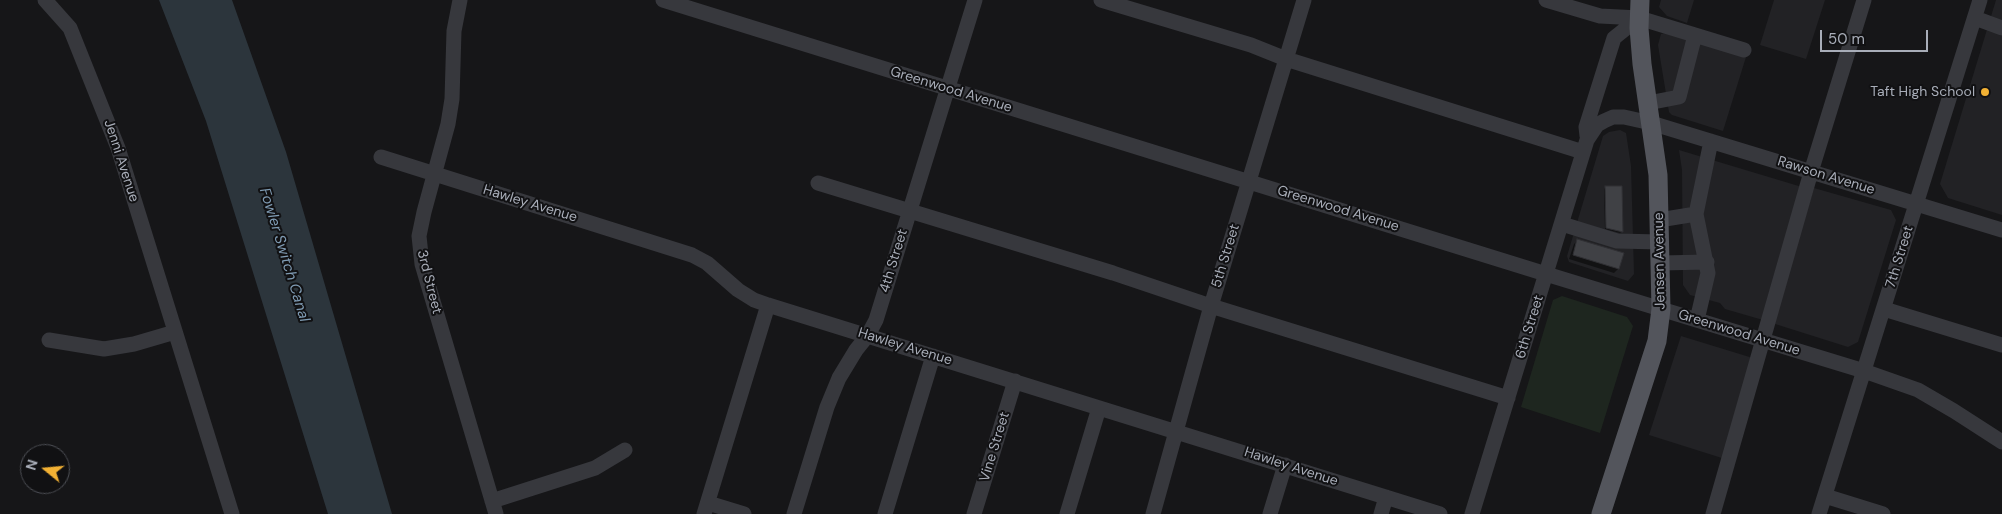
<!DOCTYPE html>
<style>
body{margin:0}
#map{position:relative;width:2002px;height:514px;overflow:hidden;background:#161618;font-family:"DM Sans",sans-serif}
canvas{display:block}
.north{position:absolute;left:20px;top:444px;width:50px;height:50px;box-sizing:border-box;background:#111113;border:1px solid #4d4f55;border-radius:50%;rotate:287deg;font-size:14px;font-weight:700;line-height:20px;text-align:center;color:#a8adb8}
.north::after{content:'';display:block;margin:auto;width:18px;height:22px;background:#f2b134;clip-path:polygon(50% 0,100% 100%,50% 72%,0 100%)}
.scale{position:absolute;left:1820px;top:30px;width:108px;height:22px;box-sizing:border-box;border:2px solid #a8adb8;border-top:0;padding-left:6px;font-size:15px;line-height:18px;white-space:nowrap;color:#a8adb8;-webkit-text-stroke:4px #111113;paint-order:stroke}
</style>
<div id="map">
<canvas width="2002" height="514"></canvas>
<div class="north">N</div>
<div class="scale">50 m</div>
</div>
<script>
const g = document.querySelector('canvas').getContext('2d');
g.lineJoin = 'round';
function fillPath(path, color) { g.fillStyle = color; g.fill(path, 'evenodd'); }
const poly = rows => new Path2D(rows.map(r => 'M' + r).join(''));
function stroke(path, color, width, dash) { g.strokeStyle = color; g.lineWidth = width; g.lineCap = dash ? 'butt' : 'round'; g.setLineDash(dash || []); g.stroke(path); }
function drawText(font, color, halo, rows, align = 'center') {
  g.font = font + ' "DM Sans",sans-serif'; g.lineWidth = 4; g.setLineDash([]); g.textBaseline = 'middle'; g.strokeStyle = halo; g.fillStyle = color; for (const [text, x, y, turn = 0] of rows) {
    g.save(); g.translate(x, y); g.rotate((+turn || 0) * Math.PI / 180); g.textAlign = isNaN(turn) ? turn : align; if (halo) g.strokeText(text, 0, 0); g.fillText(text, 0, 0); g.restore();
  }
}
fillPath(poly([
 [1661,0,1694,0,1687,23,1667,16,1659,7],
 [1774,0,1825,0,1806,59,1760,45],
 [1996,0,2002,0,2002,215,1948,198,1940,184],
 [1665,33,1746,57,1723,131,1672,115,1669,112,1658,45,1661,34],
 [1620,130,1626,133,1631,166,1634,274,1628,281,1569,262,1567,256,1603,136,1609,132],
 [1679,150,1802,187,1763,320,1725,309,1720,303,1690,295,1683,285,1682,170],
 [1814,188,1891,210,1896,220,1858,342,1848,347,1772,323],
 [1681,336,1756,359,1725,459,1649,435]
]), '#222225');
fillPath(poly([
 [1562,296,1627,317,1633,326,1600,433,1521,407,1553,300]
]), '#1e261f');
fillPath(poly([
 [159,0,232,0,286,152,392,514,328,514,206,121]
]), '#2c353c');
fillPath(poly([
 [1606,187,1622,231,1620,233,1605,229,1604,189],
 [1578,240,1618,269,1614,273,1569,259,1574,244]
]), '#0007');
const building = poly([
 [1605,186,1622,186,1623,232,1606,228,1605,186],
 [1577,239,1624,253,1619,269,1573,255,1577,239]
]);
fillPath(building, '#404145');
stroke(building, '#303034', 1);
stroke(poly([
 [45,0,70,28,118,148,232,514],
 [460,0,454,31,452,99,448,124,424,212,419,236,422,264,496,514],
 [663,0,1546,274,1864,371,1918,390,1954,411,2002,442],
 [1101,0,1251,45,1286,59,1583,152],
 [1546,0,1600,16,1639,18,1744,50],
 [1975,18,2002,28],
 [1648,103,1679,97,1695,35],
 [1587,136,1586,127,1614,38,1639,18],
 [381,157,692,255,707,263,738,290,754,300,768,305,1440,514],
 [818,183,1113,273,1211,306,1508,398],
 [1659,220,1696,214],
 [1562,224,1617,241,1660,242],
 [1661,263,1707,262],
 [1884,309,2002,345],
 [1697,320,1708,273,1696,214,1711,141],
 [49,340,104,349,134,344,175,332],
 [1825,496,1883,514],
 [492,501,595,468,625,450],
 [708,503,744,514],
 [704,514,768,305],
 [794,514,827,407,839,378,856,350,868,335,876,320,975,0],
 [885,514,933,356],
 [974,514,1015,381],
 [1067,514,1099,408],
 [1153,514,1211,306,1304,0],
 [1270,514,1285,465],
 [1381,514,1386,497],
 [1472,514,1587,140,1597,125,1604,121,1613,117,1624,117,1651,123,2002,230],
 [1713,514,1811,172,1864,0],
 [1819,514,1980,0]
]), '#37383d', 15);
stroke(poly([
 [1601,514,1657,341,1661,309,1658,175,1642,64,1639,28,1640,0]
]), '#53555c', 19);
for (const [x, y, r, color] of [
 [1985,92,5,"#f2b134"]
]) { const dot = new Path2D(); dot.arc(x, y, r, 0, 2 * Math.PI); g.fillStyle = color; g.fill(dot); stroke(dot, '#111113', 2); }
drawText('14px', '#a8adb8', '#111113', [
 ["Greenwood Avenue",951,90,17],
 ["Jenni Avenue",121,161,72],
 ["Rawson Avenue",1826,176,17],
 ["Hawley Avenue",530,204,17],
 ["Greenwood Avenue",1338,209,17],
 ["5th Street",1226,256,-73],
 ["7th Street",1900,257,-73],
 ["4th Street",894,261,-73],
 ["Jensen Avenue",1660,261,-91],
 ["3rd Street",429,282,76],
 ["6th Street",1530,327,-73],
 ["Greenwood Avenue",1739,333,17],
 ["Hawley Avenue",905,347,17],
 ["Vine Street",995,447,-73],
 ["Hawley Avenue",1291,467,18]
]);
drawText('14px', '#a8adb8', '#111113', [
 ["Taft High School",1975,92]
], 'right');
drawText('italic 15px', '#7f9bb3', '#111113', [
 ["Fowler Switch Canal",284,255,73]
]);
</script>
